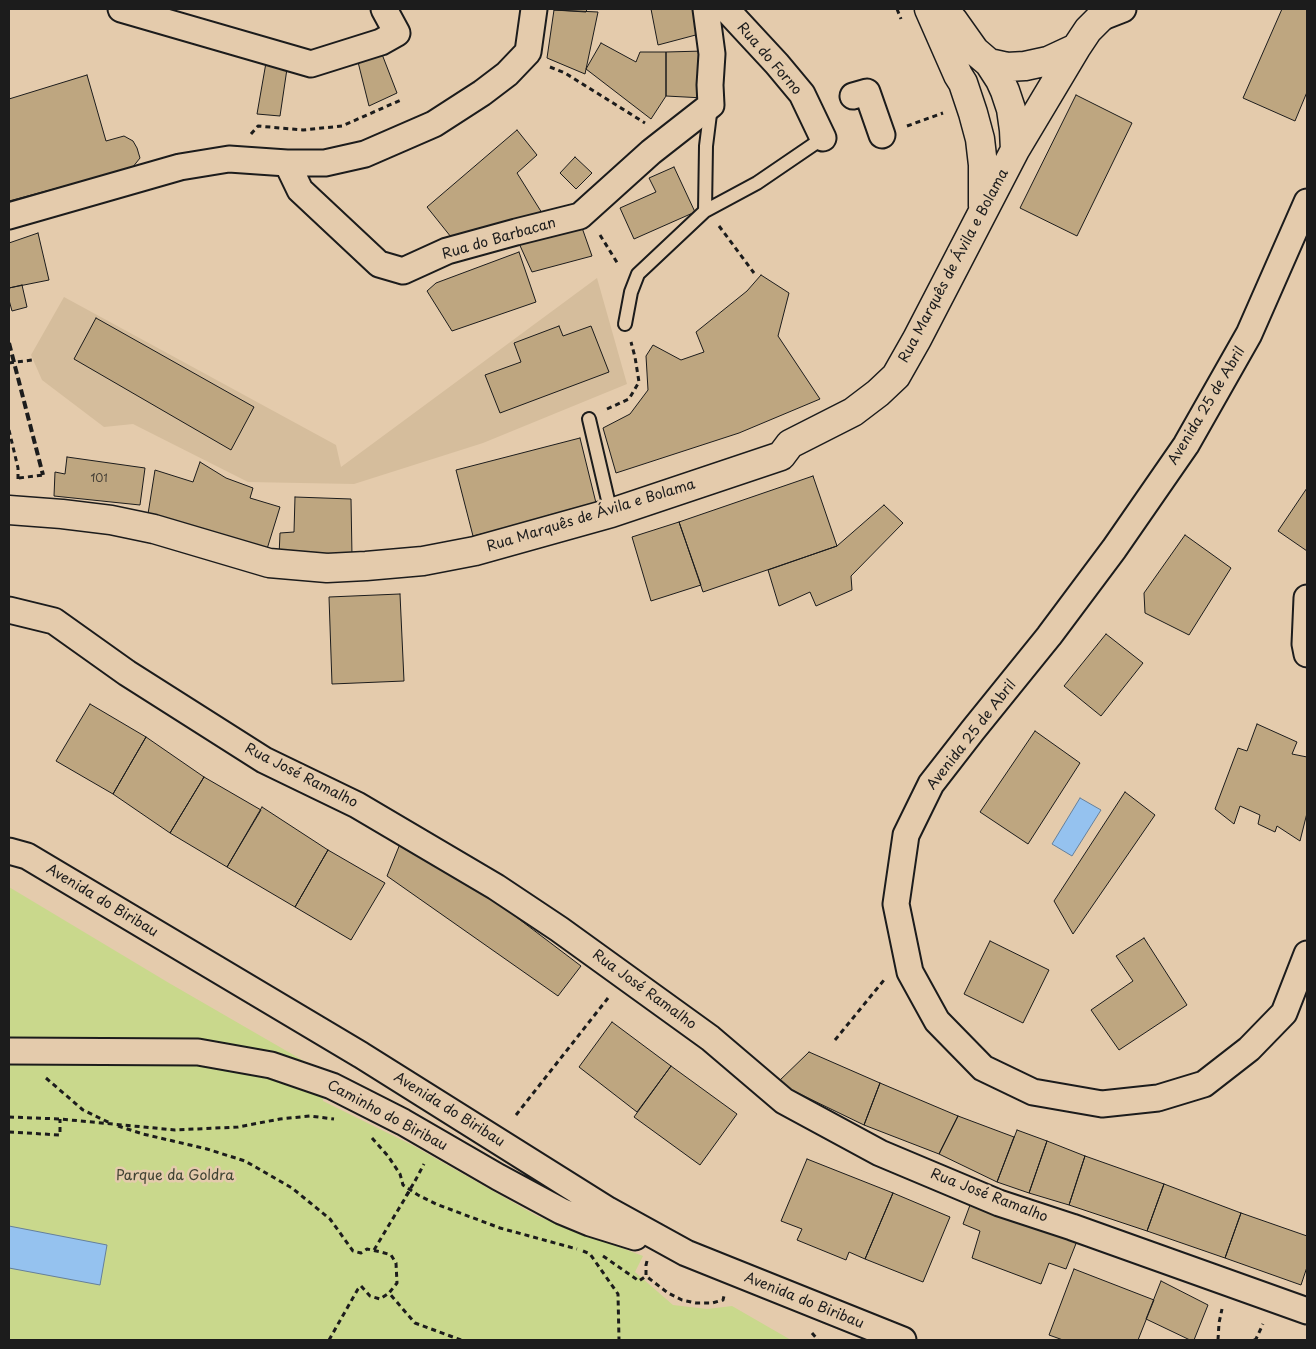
<!DOCTYPE html>
<meta charset="utf-8">
<style>
body{margin:0}
#map{position:relative;width:1316px;height:1349px;overflow:hidden;background:#e4cbac;font-family:"Playpen Sans",sans-serif}
canvas{display:block}
.frame{position:absolute;inset:0;border:10px solid #1c1c1c;pointer-events:none}
</style>
<div id="map">
<canvas width="1316" height="1349"></canvas>
<div class="frame"></div>
</div>
<script>
const g = document.querySelector('canvas').getContext('2d');
g.lineJoin = 'round';
function fillPath(path, color) { g.fillStyle = color; g.fill(path, 'evenodd'); }
const poly = rows => new Path2D(rows.map(r => 'M' + r).join(''));
function stroke(path, color, width, dash) { g.strokeStyle = color; g.lineWidth = width; g.lineCap = dash ? 'butt' : 'round'; g.setLineDash(dash || []); g.stroke(path); }
function drawText(font, color, halo, rows, align = 'center') {
  g.font = font + ' "Playpen Sans",sans-serif'; g.lineWidth = 5; g.setLineDash([]); g.textBaseline = 'middle'; g.strokeStyle = halo; g.fillStyle = color; for (const [text, x, y, turn = 0] of rows) {
    g.save(); g.translate(x, y); g.rotate((+turn || 0) * Math.PI / 180); g.textAlign = isNaN(turn) ? turn : align; if (halo) g.strokeText(text, 0, 0); g.fillText(text, 0, 0); g.restore();
  }
}
fillPath(poly([
 [597,278,627,384,483,443,354,484,248,482,133,424,104,427,42,380,31,355,64,297,336,445,341,467]
]), '#d5bd9c');
fillPath(poly([
 [9,887,169,983,323,1072,323,1101,412,1145,537,1216,643,1256,635,1272,673,1305,707,1309,732,1306,791,1340,9,1340]
]), '#c9d88c');
const water = poly([
 [1080,798,1101,810,1072,856,1052,844,1080,798],
 [9,1226,107,1245,100,1285,9,1268,9,1226]
]);
fillPath(water, '#95c2ef');
stroke(water, '#65809b', 1);
const building = poly([
 [554,9,587,9,586,12,554,10,554,9],
 [651,9,701,9,707,32,658,45,651,9],
 [1282,9,1307,9,1307,92,1295,121,1243,98,1282,9],
 [554,10,598,12,585,74,547,58,554,10],
 [601,43,636,62,640,52,666,52,666,96,651,119,586,69,601,43],
 [380,49,397,93,369,106,356,54,380,49],
 [704,51,704,98,666,96,666,52,704,51],
 [267,57,288,62,280,116,257,114,267,57],
 [87,75,106,141,124,136,133,141,137,148,140,158,132,168,9,201,9,99,87,75],
 [1076,95,1132,123,1077,236,1020,208,1076,95],
 [517,130,537,155,517,173,547,221,455,242,427,207,517,130],
 [575,157,592,173,576,189,560,173,575,157],
 [674,167,695,212,634,239,620,208,656,192,649,178,674,167],
 [580,222,592,256,532,272,517,239,580,222],
 [38,233,49,280,9,288,9,243,38,233],
 [519,252,536,302,452,331,427,291,436,283,519,252],
 [761,275,789,293,778,336,820,399,739,433,616,473,603,428,630,414,648,390,646,356,653,345,681,360,704,352,696,332,747,291,761,275],
 [22,285,27,307,12,311,9,300,9,288,22,285],
 [96,318,254,407,231,450,74,359,96,318],
 [559,326,563,336,591,326,609,372,500,413,485,375,521,362,514,343,559,326],
 [580,438,597,507,473,536,456,470,580,438],
 [67,457,145,468,140,505,54,496,55,472,65,474,67,457],
 [200,462,226,478,253,488,250,498,280,507,267,549,148,514,155,470,193,482,200,462],
 [813,476,837,546,703,592,679,522,813,476],
 [1307,488,1307,551,1278,531,1307,488],
 [295,497,351,499,352,556,279,556,280,533,294,532,295,497],
 [884,505,903,523,851,576,852,590,816,606,810,592,779,606,768,570,837,546,884,505],
 [679,522,701,585,651,601,632,537,679,522],
 [1185,535,1231,568,1189,635,1145,613,1144,593,1185,535],
 [400,594,404,681,332,684,329,597,400,594],
 [1106,634,1143,663,1101,716,1064,686,1106,634],
 [90,704,146,737,113,794,56,761,90,704],
 [1257,724,1297,742,1292,754,1307,757,1307,813,1300,841,1277,826,1275,832,1258,824,1260,815,1240,806,1234,824,1215,809,1238,748,1247,751,1257,724],
 [1035,731,1080,763,1028,844,980,812,1035,731],
 [146,737,204,777,170,833,113,794,146,737],
 [204,777,261,810,227,867,170,833,204,777],
 [1125,792,1155,815,1073,934,1054,901,1125,792],
 [262,807,328,850,295,907,227,867,262,807],
 [402,839,445,863,581,966,558,996,387,876,402,839],
 [328,850,385,883,351,940,295,907,328,850],
 [1144,938,1187,1005,1119,1050,1091,1010,1133,981,1116,956,1144,938],
 [990,941,1049,970,1023,1023,964,994,990,941],
 [612,1022,671,1066,637,1112,579,1067,612,1022],
 [809,1052,880,1083,864,1125,777,1083,809,1052],
 [671,1066,737,1114,700,1165,634,1117,671,1066],
 [880,1083,958,1116,939,1154,864,1125,880,1083],
 [958,1116,1014,1137,997,1182,939,1154,958,1116],
 [1017,1130,1047,1141,1029,1193,997,1182,1017,1130],
 [1047,1141,1085,1156,1069,1205,1029,1193,1047,1141],
 [1085,1156,1164,1184,1147,1231,1069,1205,1085,1156],
 [807,1159,893,1193,865,1259,849,1252,846,1260,797,1240,802,1229,781,1221,807,1159],
 [1164,1184,1241,1213,1225,1258,1147,1231,1164,1184],
 [893,1193,950,1217,923,1282,865,1259,893,1193],
 [973,1197,1077,1241,1066,1269,1049,1263,1041,1284,972,1258,980,1231,963,1224,973,1197],
 [1241,1213,1307,1236,1307,1267,1301,1285,1225,1258,1241,1213],
 [1074,1269,1154,1300,1138,1340,1063,1340,1049,1335,1074,1269],
 [1161,1281,1208,1305,1194,1340,1190,1340,1146,1319,1161,1281]
]);
fillPath(building, '#bea680');
stroke(building, '#1c1c1c', 1);
const lane = poly([
 [705,211,706,146,711,106],
 [625,324,631,292,638,274,705,211,757,183,823,138],
 [589,419,611,513]
]);
const street = poly([
 [121,9,311,64,381,42,397,33,384,9],
 [726,9,777,64,802,94,823,138],
 [1100,18,1123,9],
 [853,96,867,92,882,135],
 [287,163,300,190,379,264,403,271,447,251,516,232,580,216,651,152,711,105,710,85,712,54,706,9],
 [1307,202,1249,334,1186,445,1114,549,1049,636,973,730,931,784,906,835,896,904,910,972,937,1021,983,1068,1033,1092,1102,1104,1158,1098,1204,1084,1249,1049,1284,1013,1307,954],
 [9,216,180,167,229,159,287,163,325,163,365,154,434,124,482,93,507,74,528,52,534,9],
 [1307,598,1305,644,1307,654],
 [9,610,54,621,127,673,264,760,357,805,496,887,559,929,710,1038,784,1101,880,1153,999,1203,1072,1227,1307,1311],
 [9,851,27,856,361,1055,608,1210,686,1253,903,1340],
 [9,1051,198,1052,271,1065,332,1086,403,1122,498,1177,561,1211,590,1223,635,1237]
]);
const secondary = poly([
 [929,9,958,75,963,83,973,113,980,139,983,165,983,206],
 [934,9,953,20,975,51,989,63,1000,80,1005,91,1011,109,1014,130,1015,150],
 [989,63,1007,67,1025,66,1048,61,1076,48],
 [9,510,62,514,111,520,154,529,269,563,327,568,366,566,423,561,475,551,611,513,781,456,790,444,853,412,878,393,896,376,917,339,1015,150,1076,48,1088,30,1100,18,1105,9]
]);
stroke(lane, '#1c1c1c', 16);
stroke(street, '#1c1c1c', 29);
stroke(secondary, '#1c1c1c', 31);
stroke(poly([
 [897,9,901,19],
 [550,67,565,73,645,123],
 [907,126,943,113],
 [251,134,258,126,303,130,342,126,401,100],
 [719,226,754,273],
 [600,235,618,264,619,265],
 [607,409,629,399,639,382,635,357,631,342],
 [9,430,18,468,18,483],
 [19,478,43,475],
 [835,1040,884,980],
 [46,1078,83,1110,110,1123],
 [516,1115,608,998],
 [9,1117,60,1119,175,1130,238,1127,280,1119,310,1116,334,1119],
 [118,1126,143,1134,207,1149,245,1161,292,1188,330,1219,353,1251,361,1253,367,1249,381,1252,391,1255,396,1263,397,1283,389,1293,415,1323,461,1340],
 [9,1132,60,1135,60,1119],
 [372,1138,388,1156,400,1174,403,1185,418,1195,436,1204,500,1228,577,1249],
 [415,1181,424,1164],
 [374,1250,410,1190],
 [583,1251,590,1254,618,1294,619,1340],
 [603,1256,639,1281,646,1276],
 [647,1261,646,1265,646,1276,668,1293,682,1300,696,1303,712,1303,723,1300,724,1296],
 [812,1333,818,1340],
 [329,1340,358,1289,361,1286,370,1296,380,1299,389,1293],
 [1218,1340,1219,1323,1222,1309],
 [1254,1340,1256,1339,1263,1324]
]), '#1c1c1c', 3, [5, 4]);
stroke(lane, '#e4cbac', 12);
stroke(street, '#e4cbac', 25);
stroke(secondary, '#e4cbac', 28);
stroke(poly([
 [9,343,43,475]
]), '#1c1c1c', 4, [8, 4]);
stroke(poly([
 [9,363,32,360],
 [406,1196,415,1181]
]), '#1c1c1c', 3, [5, 4]);
drawText('11px', '#443e35', null, [
 ["101",99,479]
]);
drawText('14px', '#1c1c1c', '#e4cbac', [
 ["Rua do Forno",769,59,49],
 ["Rua do Barbacan",499,239,-16],
 ["Rua Marquês de Ávila e Bolama",954,266,-62],
 ["Avenida 25 de Abril",1207,406,-59],
 ["Rua Marquês de Ávila e Bolama",591,516,-17],
 ["Avenida 25 de Abril",972,735,-52],
 ["Rua José Ramalho",301,776,27],
 ["Avenida do Biribau",102,901,31],
 ["Rua José Ramalho",644,990,36],
 ["Avenida do Biribau",449,1110,32],
 ["Caminho do Biribau",387,1116,28],
 ["Rua José Ramalho",989,1196,21],
 ["Avenida do Biribau",804,1301,22]
]);
drawText('14px', '#3f4232', '#e4cbac', [
 ["Parque da Goldra",175,1176]
]);
</script>
